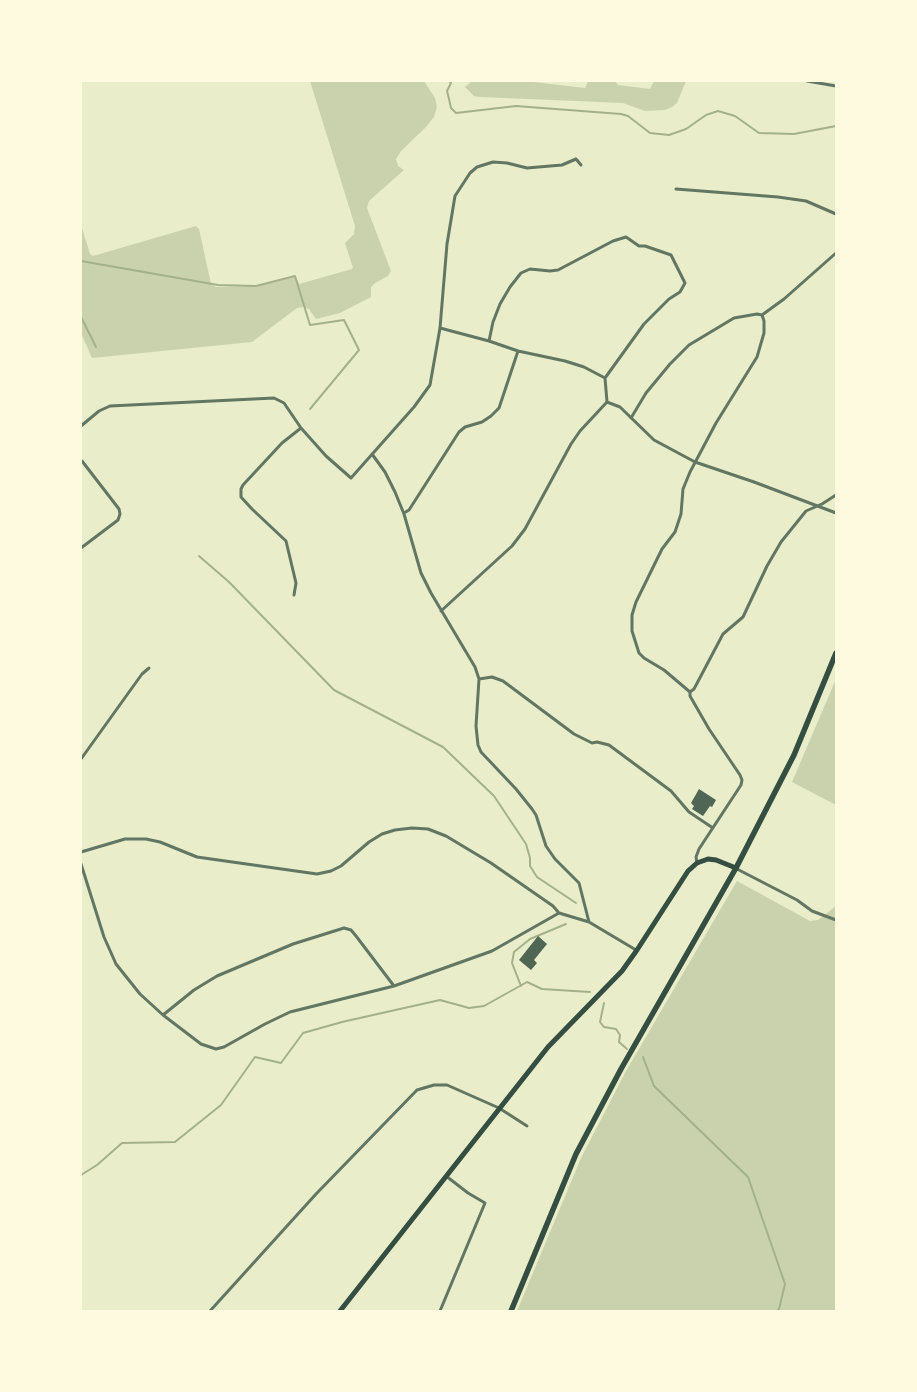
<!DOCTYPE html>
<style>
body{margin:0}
#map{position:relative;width:917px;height:1392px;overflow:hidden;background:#e9edc9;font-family:Helvetica,sans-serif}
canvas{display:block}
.frame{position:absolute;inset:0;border:82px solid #fefae0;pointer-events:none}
</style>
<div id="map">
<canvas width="917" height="1392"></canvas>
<div class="frame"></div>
</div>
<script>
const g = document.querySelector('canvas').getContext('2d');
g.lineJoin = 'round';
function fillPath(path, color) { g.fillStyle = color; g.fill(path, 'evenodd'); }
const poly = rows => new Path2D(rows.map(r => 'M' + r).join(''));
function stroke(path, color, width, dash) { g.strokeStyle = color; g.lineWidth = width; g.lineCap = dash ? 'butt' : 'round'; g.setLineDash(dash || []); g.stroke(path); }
fillPath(poly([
 [310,81,424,81,435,98,437,107,434,117,426,127,401,151,396,159,398,166,404,170,369,201,367,208,391,271,388,276,375,283,371,287,371,297,340,313,316,319,309,309,303,307,297,308,252,342,92,358,81,333,81,225,90,254,93,256,196,226,199,229,211,284,216,287,254,286,293,276,296,277,299,284,352,269,353,268,345,243,354,234,355,226],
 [472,81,525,81,585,88,588,81,615,81,618,85,650,89,654,81,686,81,677,103,672,107,665,110,645,111,623,103,480,97,474,96,465,87],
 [836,679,836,805,792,782],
 [737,881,810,921,818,920,836,906,836,1311,517,1311,581,1158,626,1071]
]), '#cad2ad');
stroke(poly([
 [449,81,451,83,447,91,449,99,451,108,456,113,516,106,621,114,628,116,650,133,669,135,686,129,706,115,718,111,735,116,759,133,794,134,836,126],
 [81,261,218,285,256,286,295,276,310,325,344,320,359,350,310,409],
 [81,317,96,347],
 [199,556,229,582,334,690,443,747,494,796,526,844,530,858,530,866,537,877,576,903],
 [521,986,512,963,514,952,530,939,566,924],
 [604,1003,600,1022,604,1027,616,1029,620,1035,619,1042,627,1049],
 [643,1057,654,1086,748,1177,785,1284,779,1309,777,1311],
 [81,1175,97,1165,122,1143,175,1142,221,1105,255,1057,281,1063,303,1033,342,1022,440,1000,469,1008,484,1006,527,982,542,989,590,992]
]), '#a3b18a', 2);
fillPath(poly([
 [699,789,716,800,712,807,710,806,703,816,692,809,694,806,691,803],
 [538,936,547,944,534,960,537,963,531,970,519,960]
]), '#4f6655');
stroke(poly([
 [807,81,836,86],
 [676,189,778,197,806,201,836,214],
 [440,328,489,341,518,351,565,361,584,367,605,378,607,402],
 [489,341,493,322,500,304,510,287,521,273,530,269,550,271,558,270,613,241,626,237,639,246,645,246,671,255,685,283,680,292,669,299,644,324,605,378],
 [607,402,620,407,654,440,695,462,754,482,836,513],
 [631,418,646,393,670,364,689,345,734,318,757,314,762,315],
 [81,426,99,411,110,406,274,398,284,403,301,428,326,456,351,478,414,407,430,385,440,328,447,244,455,196,470,173,477,167,493,162,507,163,527,168,562,165,576,159,581,165],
 [372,454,385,472,395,492,404,514,421,573,431,593,475,667,479,679,476,726,478,745,481,752,516,789,532,809,536,815,546,846,555,859,579,883,589,922],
 [404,513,409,510,459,432,465,427,482,422,491,416,499,408,518,351],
 [81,548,118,520,120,514,119,509,82,461],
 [294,595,296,583,286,541,252,509,241,497,241,489,243,485,282,443,301,428],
 [441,611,512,546,525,529,571,444,580,431,607,402],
 [479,679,492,677,503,681,574,734,592,743,597,742,609,745,671,791,689,812,713,828],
 [690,692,694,689,723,634,743,617,767,566,781,542,806,511,822,504,836,495],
 [81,759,142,674,149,668],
 [81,852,125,839,146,839,160,842,197,857,317,874,331,871,341,866,369,842,382,834,395,830,412,828,428,829,446,836,491,863,553,906,559,913,589,922,636,950],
 [697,863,696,857,699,849,741,785,742,780,740,775,709,729,690,696,690,692,664,670,644,658,639,653,632,631,632,615,636,602,662,549,675,532,681,514,683,489,690,472,716,423,757,357,764,333,764,321,762,315,784,299,836,253],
 [81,864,104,937,116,964,140,994,163,1015,201,1044,216,1049,224,1047,265,1024,290,1012,394,986,492,951,559,913],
 [737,869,797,900,812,911,836,920],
 [163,1015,194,990,217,976,293,944,344,928,351,930,356,936,394,986],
 [210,1311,316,1194,417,1090,434,1085,447,1085,499,1108,527,1126],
 [440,1311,485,1203,468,1193,446,1176]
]), '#617663', 3);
stroke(poly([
 [340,1311,548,1047,622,971,637,950,688,871,697,863,708,859,716,860,736,868]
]), '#344e41', 5);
stroke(poly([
 [736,868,794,755,836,653]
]), '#344e41', 5.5);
stroke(poly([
 [511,1311,576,1154,621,1069,736,868]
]), '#344e41', 5.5);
</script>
